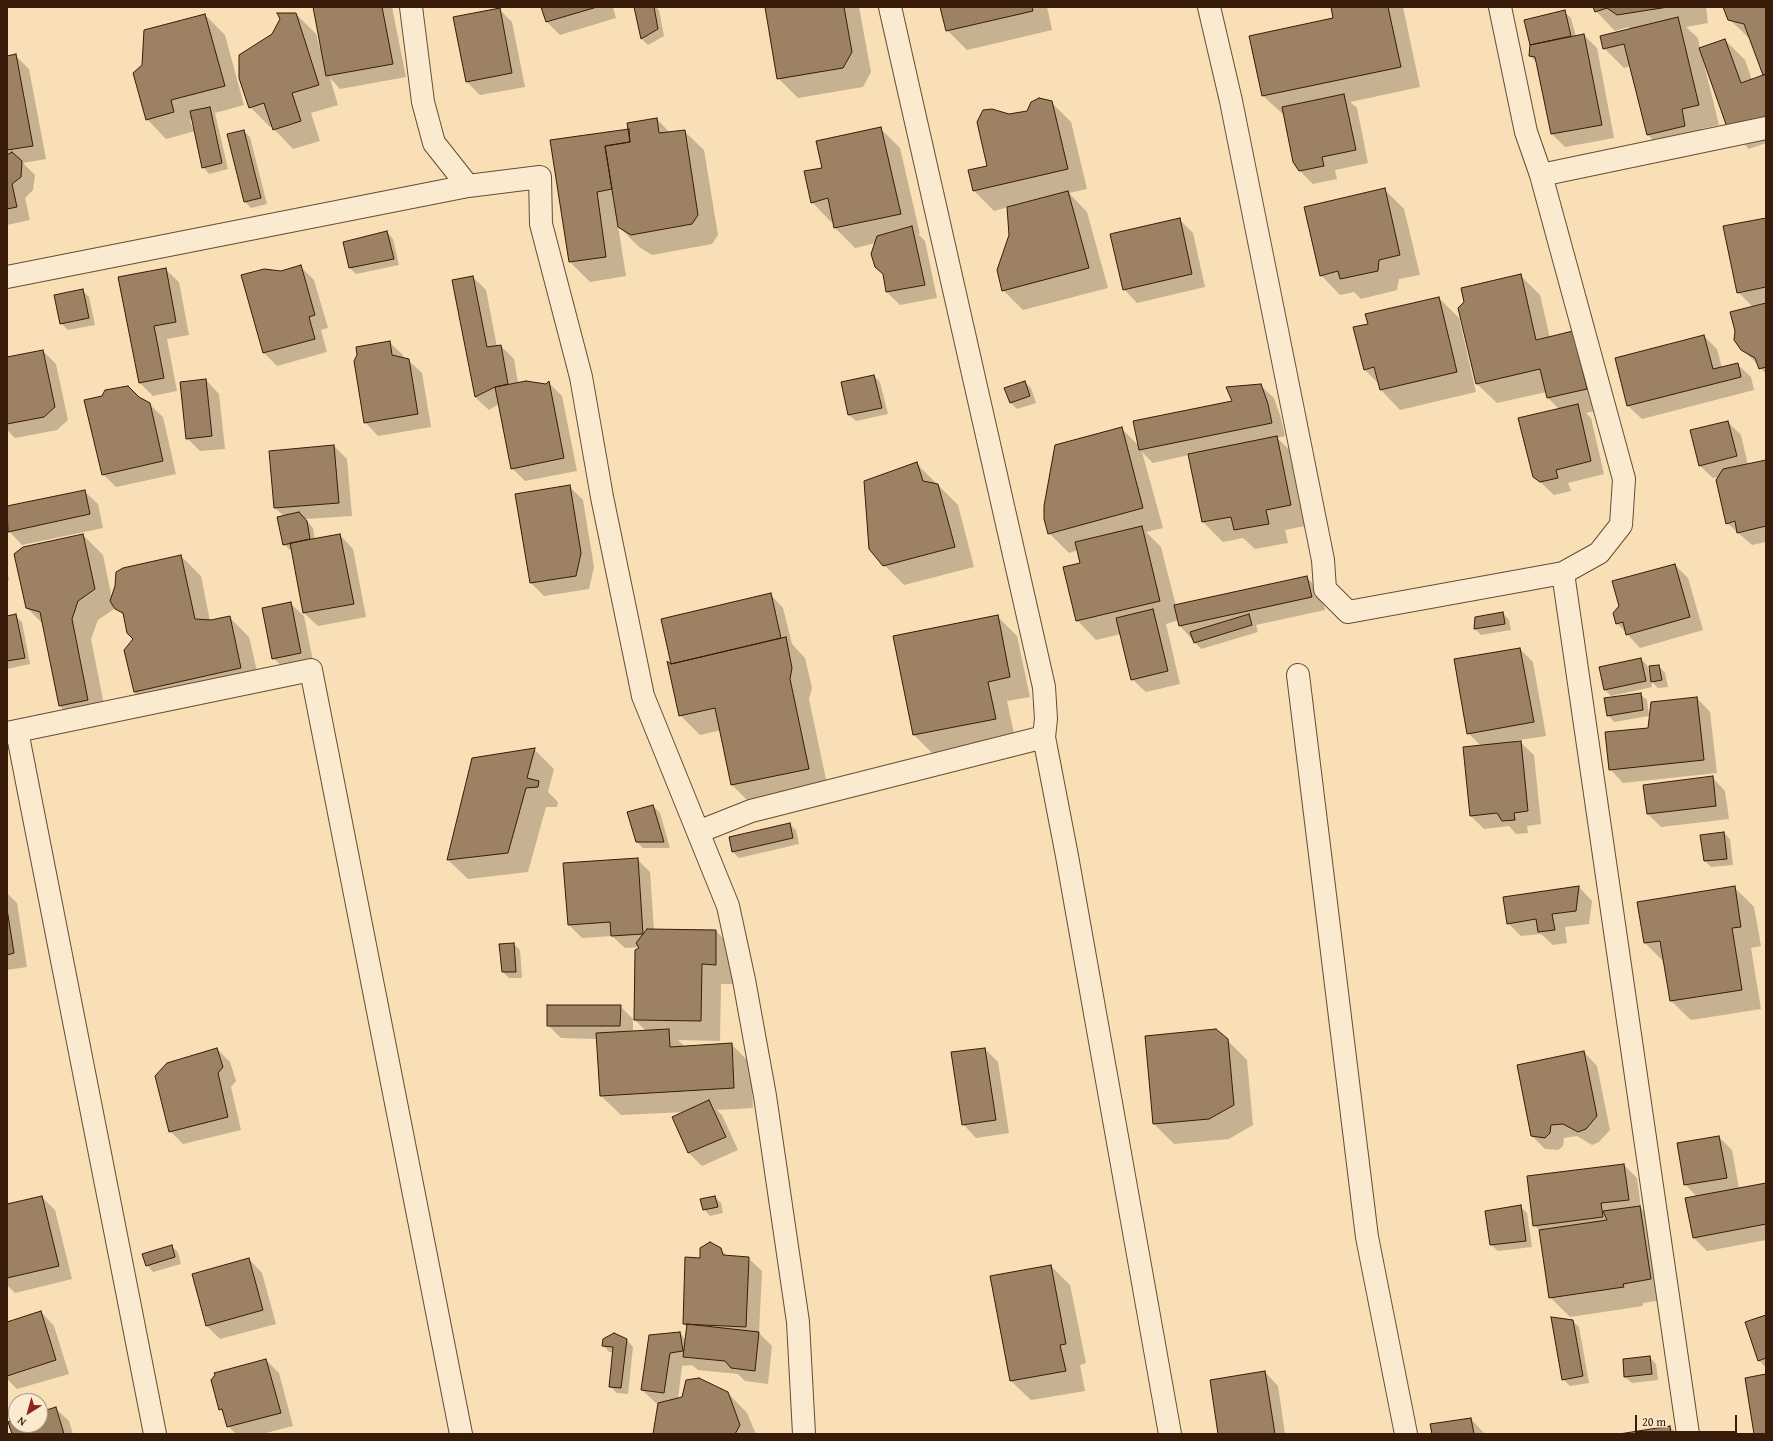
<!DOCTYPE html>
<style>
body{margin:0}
#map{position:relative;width:1773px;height:1441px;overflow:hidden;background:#f8dfb5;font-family:"Gentium Book Plus",serif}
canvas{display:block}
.frame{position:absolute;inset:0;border:8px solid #381b09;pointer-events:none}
.north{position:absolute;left:8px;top:1393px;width:40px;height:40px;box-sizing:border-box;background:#faeacf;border:1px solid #ac9780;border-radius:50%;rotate:217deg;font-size:11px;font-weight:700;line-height:16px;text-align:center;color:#381b09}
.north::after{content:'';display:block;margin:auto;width:14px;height:18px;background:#8f2418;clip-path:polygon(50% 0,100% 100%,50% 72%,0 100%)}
.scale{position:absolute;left:1635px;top:1415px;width:102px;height:18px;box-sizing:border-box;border:2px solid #381b09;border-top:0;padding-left:5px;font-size:12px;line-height:14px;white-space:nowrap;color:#381b09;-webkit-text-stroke:3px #faeacf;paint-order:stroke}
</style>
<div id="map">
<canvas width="1773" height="1441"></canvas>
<div class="frame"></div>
<div class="north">N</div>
<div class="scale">20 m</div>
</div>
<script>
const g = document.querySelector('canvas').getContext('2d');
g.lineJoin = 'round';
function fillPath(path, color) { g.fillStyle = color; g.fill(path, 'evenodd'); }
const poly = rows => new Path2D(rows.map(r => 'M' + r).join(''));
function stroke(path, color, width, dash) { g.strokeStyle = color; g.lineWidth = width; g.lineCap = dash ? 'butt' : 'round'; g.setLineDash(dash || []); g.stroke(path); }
fillPath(poly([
 [314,7,392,7,406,77,340,89,330,78,338,105,311,113,320,141,293,149,274,129,273,126,270,127,250,107,273,35,296,14,316,34,320,49,322,48],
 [542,7,613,7,616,18,560,35,547,22],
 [635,7,656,7,659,10,664,36,648,45,642,39],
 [766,7,859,7,871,72,863,87,798,98,778,78],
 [941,7,1047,7,1052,30,967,50,947,30],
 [1332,7,1403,7,1420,87,1350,102,1357,108,1368,163,1335,170,1337,179,1313,184,1300,171,1284,115,1263,96,1250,37,1334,19],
 [1594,7,1706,7,1708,23,1686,27,1698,38,1700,49,1725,40,1745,60,1752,80,1764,76,1751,40,1729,19,1725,7,1766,7,1766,143,1749,149,1729,129,1704,59,1703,60,1719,125,1701,129,1705,145,1667,154,1648,135,1631,66,1624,68,1604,48,1631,30,1628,27,1615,31,1596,11],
 [499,9,512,22,525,87,480,95,467,82],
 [1565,12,1571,18,1576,37,1584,35,1597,48,1614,138,1565,147,1552,134,1538,64,1530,56,1531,45,1525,20],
 [205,15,225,35,244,105,215,113,228,169,209,174,203,167,195,131,166,139,147,119],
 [192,119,194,129,193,129,190,120],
 [15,55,29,69,46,159,23,163,35,175,33,190,25,198,30,220,7,225,7,156,8,155,7,154,7,57],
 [1051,102,1071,122,1087,189,1069,193,1087,212,1108,288,1023,310,1003,290,1010,235,1008,207,994,211,974,191,970,171,988,166,1008,115,1028,112],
 [657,119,670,133,684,131,704,150,718,235,712,244,652,255,639,247,618,226,626,276,590,282,570,262,552,141,629,130],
 [880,128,900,148,920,234,918,234,925,241,937,298,900,305,887,292,876,243,855,248,835,228,834,221,831,222,812,202,823,168],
 [244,131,250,137,267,204,251,208,245,202],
 [1384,189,1404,209,1420,275,1399,279,1397,290,1361,299,1354,292,1340,295,1321,275],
 [1179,219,1193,233,1205,287,1137,303,1124,289],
 [1766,219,1766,375,1759,365,1741,349,1753,307,1738,292],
 [387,232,393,239,399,265,356,274,350,268,344,242],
 [301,267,314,280,328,328,321,330,327,352,277,366,264,353,242,276,281,272],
 [165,269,179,282,189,335,167,339,177,391,153,396,140,383],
 [1520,275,1540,295,1550,338,1573,332,1606,408,1586,413,1591,418,1604,474,1568,483,1571,491,1554,495,1534,476,1559,409,1548,398,1546,392,1497,403,1477,384],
 [473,277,486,290,497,347,501,346,514,359,518,383,546,385,549,383,562,396,577,471,525,481,512,468,499,404,489,410,475,397],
 [82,290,89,297,95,325,68,330,61,323],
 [1439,298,1459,318,1476,392,1400,410,1381,390,1379,384,1364,369,1369,324],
 [1704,336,1717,349,1722,368,1737,364,1751,377,1754,390,1642,419,1628,406,1616,359],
 [389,342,403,355,403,359,408,360,422,373,431,427,378,436,365,422],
 [43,351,56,364,68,420,57,430,15,438,7,430,7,358],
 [874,376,880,382,888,414,856,421,849,415],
 [206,380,219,394,225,449,200,451,187,438],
 [1024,382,1031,388,1036,403,1017,409,1011,403],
 [1260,385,1274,398,1281,418,1285,436,1277,438,1297,457,1310,525,1285,530,1288,543,1255,549,1243,538,1223,542,1203,522,1189,455,1153,463,1142,452,1163,528,1146,532,1161,547,1176,606,1306,577,1320,590,1325,610,1256,625,1258,632,1201,649,1180,626,1179,620,1166,624,1180,684,1146,692,1132,679,1121,634,1096,640,1077,620,1081,564,1078,550,1069,553,1049,533,1121,428,1139,446,1233,402],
 [140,399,149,404,163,417,176,474,116,487,103,474],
 [1728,422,1741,435,1748,465,1766,461,1766,542,1752,545,1727,523,1719,477,1713,478,1699,465],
 [334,446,347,459,352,516,305,519,313,528,315,540,340,535,353,549,366,617,318,626,304,613,292,550,290,550,284,544,284,516,275,508],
 [917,464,958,505,974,567,904,585,884,565],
 [569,486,583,500,594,567,589,589,544,596,531,583],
 [84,491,98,504,103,528,22,545,9,531,7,507],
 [83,535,103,555,112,599,181,556,201,576,210,621,229,617,249,637,261,688,154,711,134,692,134,639,125,617,113,604,114,609,98,620,91,639,107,720,79,725,60,706,43,624,27,608],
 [1675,565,1688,578,1703,630,1640,648,1617,623,1620,606],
 [7,569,9,580,7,582],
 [770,594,783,608,792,644,805,658,812,688,809,699,828,789,752,805,732,785,721,730,700,735,680,715,673,666,662,619],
 [290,603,304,616,314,666,287,671,273,658],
 [1503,613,1509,620,1511,630,1481,635,1475,629],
 [15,616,22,622,30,664,7,669,7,617],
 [997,616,1017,636,1030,697,1007,701,1015,738,934,755,914,735,894,637],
 [1520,649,1533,662,1546,736,1513,741,1513,743,1520,742,1534,755,1541,824,1527,826,1528,833,1516,834,1509,826,1484,829,1471,816,1481,746,1468,733],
 [1641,659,1647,665,1650,676,1659,666,1665,673,1668,687,1658,688,1651,681,1652,687,1611,696,1605,690],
 [1640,694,1647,700,1649,716,1614,722,1608,715],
 [1697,698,1710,712,1717,773,1623,783,1610,769,1649,729],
 [534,749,554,769,548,792,558,802,557,807,546,807,528,872,468,879,448,860],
 [1712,777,1725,791,1729,819,1661,827,1648,814,1645,786],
 [653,806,660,813,670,848,643,848,637,842],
 [789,824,796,830,799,844,739,858,733,852],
 [1724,833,1730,839,1733,865,1711,867,1705,861,1701,835],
 [637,859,650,872,654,930,716,931,736,951,736,984,721,984,720,1041,678,1040,685,1047,731,1044,751,1064,753,1108,717,1110,722,1115,738,1150,702,1166,689,1153,673,1117,685,1112,621,1115,601,1096,597,1039,561,1038,548,1025,620,1006,633,1019,633,1032,647,1032,635,1020,643,947,625,948,612,936,582,938,569,925],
 [1579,887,1592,901,1589,924,1565,927,1567,943,1553,945,1541,934,1521,936,1508,923,1504,898],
 [1734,887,1754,907,1761,946,1751,948,1761,1009,1691,1020,1671,1001,1665,963,1645,943],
 [7,893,17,903,27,967,7,970],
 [514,944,520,950,522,978,509,978,503,972],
 [1227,1040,1247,1060,1253,1125,1229,1139,1174,1144,1154,1124],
 [217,1049,230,1062,236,1081,231,1087,241,1130,183,1144,170,1131],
 [985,1049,998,1062,1009,1133,976,1138,963,1124],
 [1584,1052,1597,1066,1610,1130,1599,1142,1592,1145,1577,1136,1564,1138,1563,1146,1558,1150,1545,1149,1532,1136],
 [1719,1137,1732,1150,1739,1189,1766,1184,1766,1240,1707,1251,1694,1238,1697,1197,1685,1184],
 [1624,1165,1637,1178,1641,1208,1659,1227,1670,1299,1643,1303,1643,1306,1570,1317,1550,1297,1540,1231,1534,1225],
 [42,1197,55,1210,72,1279,15,1293,7,1285,7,1205],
 [715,1197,721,1203,723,1213,710,1216,704,1209],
 [1520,1206,1527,1213,1532,1247,1498,1251,1491,1245],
 [171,1246,178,1252,181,1264,153,1272,147,1265],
 [720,1249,728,1257,748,1258,762,1271,759,1333,772,1346,768,1384,745,1381,738,1374,698,1370,692,1365,682,1366,678,1399,727,1392,747,1413,756,1434,654,1434,659,1404,656,1403,642,1390,680,1333,686,1340,687,1327,684,1324,701,1259],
 [249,1259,262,1273,276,1324,220,1339,207,1326,193,1275],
 [1051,1266,1070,1285,1086,1363,1080,1365,1085,1391,1031,1400,1011,1381],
 [41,1312,54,1326,69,1374,17,1389,7,1379,7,1323],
 [1766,1316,1766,1366,1765,1367,1759,1360],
 [1573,1321,1579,1327,1589,1383,1570,1386,1563,1379],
 [627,1340,633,1347,628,1394,617,1393,610,1386,614,1352,609,1352,603,1345],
 [1650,1357,1656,1364,1658,1380,1632,1383,1625,1377,1624,1360],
 [266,1360,279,1373,293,1426,262,1434,236,1434,228,1426,225,1414,220,1409],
 [1265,1372,1278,1386,1285,1434,1219,1434],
 [55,1408,69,1421,73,1434,13,1434,16,1420,16,1425,40,1425,40,1413],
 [1471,1419,1485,1434,1433,1434],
 [1670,1427,1677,1434,1626,1434]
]), '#0003');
const building = poly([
 [313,7,382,7,393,64,326,76,313,7],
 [541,7,597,7,546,22,541,7],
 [634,7,654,7,658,29,641,39,634,7],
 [765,7,844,7,852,52,843,68,777,79,765,7],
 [940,7,1032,7,1033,11,946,31,940,7],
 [1331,7,1388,7,1401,67,1262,96,1249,36,1333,18,1331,7],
 [1593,7,1668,7,1617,15,1607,8,1595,12,1593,7],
 [1723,7,1766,7,1766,74,1763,75,1744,24,1728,20,1723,7],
 [500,8,512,73,466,82,453,17,500,8],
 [1565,10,1571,36,1530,45,1524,20,1565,10],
 [277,13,296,13,319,85,292,93,301,121,273,130,264,103,249,108,239,78,239,55,272,34,280,19,277,13],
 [205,14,225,86,171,100,174,112,146,120,133,73,142,65,144,30,205,14],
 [1678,17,1699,105,1682,109,1685,126,1647,135,1624,44,1603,49,1600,36,1678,17],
 [1584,34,1602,125,1551,134,1535,57,1529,56,1530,45,1584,34],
 [1725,39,1741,83,1766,74,1766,117,1728,130,1699,48,1725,39],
 [16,54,33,146,7,150,7,56,16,54],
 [1344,94,1356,150,1322,157,1324,166,1299,171,1293,162,1282,107,1344,94],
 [1039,98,1052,101,1068,169,973,191,968,170,987,166,977,122,983,110,992,109,1009,114,1027,111,1031,102,1039,98],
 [210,107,222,163,202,168,190,111,210,107],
 [657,118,659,133,685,130,698,215,692,224,631,235,618,227,605,146,630,142,627,123,657,118],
 [881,127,901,214,834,228,828,198,811,203,804,171,822,168,816,141,881,127],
 [629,129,630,142,605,146,612,189,597,192,606,257,569,262,550,140,629,129],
 [244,130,261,198,244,202,227,134,244,130],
 [12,152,22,161,21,177,12,184,17,207,7,209,7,155,12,152],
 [1385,188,1400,255,1379,260,1378,271,1340,279,1338,271,1320,276,1304,207,1385,188],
 [1068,191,1089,268,1002,291,997,270,1009,235,1007,207,1068,191],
 [1180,218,1192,274,1123,290,1110,234,1180,218],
 [1766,218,1766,287,1737,293,1723,226,1766,218],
 [912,226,925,285,886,292,883,274,875,267,871,254,877,236,912,226],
 [387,231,394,259,349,268,343,242,387,231],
 [301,265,315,315,309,317,315,339,263,353,241,275,264,269,281,271,301,265],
 [166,268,176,322,154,326,164,378,139,383,118,277,166,268],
 [1521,274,1536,340,1573,331,1587,389,1547,398,1540,369,1476,384,1458,308,1464,302,1461,288,1521,274],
 [473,276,487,347,501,345,508,384,495,387,475,397,452,280,473,276],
 [83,289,89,318,60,324,54,295,83,289],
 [1439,297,1457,372,1380,390,1374,367,1364,370,1353,327,1368,324,1365,314,1439,297],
 [1766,303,1766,367,1759,369,1755,358,1741,350,1734,340,1735,331,1730,312,1766,303],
 [1704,335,1713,369,1738,363,1741,377,1627,406,1615,358,1704,335],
 [390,341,392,355,409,359,418,414,364,423,354,361,357,355,356,347,390,341],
 [43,350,55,407,44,417,7,424,7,357,43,350],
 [874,375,882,408,848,415,841,382,874,375],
 [206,379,212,436,186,439,180,382,206,379],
 [526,381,546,384,549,381,564,458,511,469,495,387,526,381],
 [1025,381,1030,396,1010,403,1004,388,1025,381],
 [1261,384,1268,404,1272,423,1139,450,1133,421,1232,401,1226,387,1261,384],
 [128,386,139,397,150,403,163,461,102,475,84,400,102,396,105,390,128,386],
 [1578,404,1591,461,1556,470,1558,478,1540,482,1533,477,1518,418,1578,404],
 [1728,421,1737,456,1699,466,1690,430,1728,421],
 [1122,427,1143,508,1048,534,1044,519,1044,506,1055,445,1122,427],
 [1277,436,1291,505,1266,510,1269,524,1234,530,1231,517,1202,522,1188,454,1277,436],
 [334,445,339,503,274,508,269,451,334,445],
 [1766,460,1766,526,1737,533,1735,521,1726,524,1716,480,1723,469,1766,460],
 [917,462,923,481,938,484,955,547,883,566,869,549,864,481,917,462],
 [570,485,581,553,576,576,530,583,515,494,570,485],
 [85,490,90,514,8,532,7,506,85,490],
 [299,512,307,521,310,539,283,545,277,517,299,512],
 [1142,526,1160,601,1076,621,1063,567,1080,563,1075,542,1142,526],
 [83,534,95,589,78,601,72,619,88,700,59,706,40,612,26,608,14,554,23,547,83,534],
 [340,534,354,604,303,613,290,543,340,534],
 [181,555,195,619,211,620,230,616,241,668,134,692,124,650,133,639,127,633,123,613,115,609,110,601,115,586,116,572,123,568,181,555],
 [1675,564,1690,617,1626,635,1623,622,1616,624,1613,613,1619,606,1612,581,1675,564],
 [1307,576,1312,597,1179,626,1174,605,1307,576],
 [771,593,781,638,671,664,661,619,771,593],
 [291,602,301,653,272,659,262,608,291,602],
 [1153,609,1168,671,1131,680,1116,618,1153,609],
 [1503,612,1505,624,1474,629,1475,617,1503,612],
 [16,614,25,658,7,661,7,616,16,614],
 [1249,614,1252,625,1194,643,1190,632,1249,614],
 [998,615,1010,677,988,682,996,719,913,735,893,636,998,615],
 [786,637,792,668,790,679,809,769,731,785,715,708,679,716,667,661,671,664,786,637],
 [1520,648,1534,722,1467,734,1454,659,1520,648],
 [1641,658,1646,681,1604,690,1599,667,1641,658],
 [1659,665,1662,680,1651,682,1649,666,1659,665],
 [1641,693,1643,710,1607,716,1604,698,1641,693],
 [1697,697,1704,760,1609,770,1605,732,1648,728,1651,702,1697,697],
 [1521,741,1528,811,1514,813,1515,820,1502,821,1497,813,1470,816,1463,747,1521,741],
 [535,748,527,778,539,781,538,787,526,788,508,853,447,860,472,758,535,748],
 [1713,776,1716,806,1647,814,1643,785,1713,776],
 [653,805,664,842,636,842,627,812,653,805],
 [790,823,793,838,732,852,729,837,790,823],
 [1724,832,1727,859,1704,861,1700,835,1724,832],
 [638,858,643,934,611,936,610,922,568,925,563,863,638,858],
 [1579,886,1576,911,1552,914,1555,930,1538,932,1536,919,1507,924,1503,897,1579,886],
 [1735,886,1741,927,1732,928,1742,990,1670,1001,1660,941,1644,943,1637,902,1735,886],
 [7,909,14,953,7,955,7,909],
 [647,929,716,930,716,965,702,964,701,1021,634,1020,635,950,639,948,636,943,647,929],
 [514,943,516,972,502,972,499,944,514,943],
 [547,1005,621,1005,620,1026,547,1026,547,1005],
 [669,1029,670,1047,732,1043,734,1088,600,1096,596,1033,669,1029],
 [1216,1029,1228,1039,1234,1105,1209,1119,1153,1124,1145,1036,1216,1029],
 [217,1048,223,1067,218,1073,228,1117,169,1132,155,1076,167,1063,217,1048],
 [985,1048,996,1120,962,1125,951,1052,985,1048],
 [1584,1051,1597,1116,1586,1129,1578,1132,1563,1124,1551,1125,1550,1133,1545,1138,1531,1136,1517,1065,1584,1051],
 [709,1100,726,1137,688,1153,672,1117,709,1100],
 [1719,1136,1727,1178,1684,1185,1677,1143,1719,1136],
 [1624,1164,1629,1200,1601,1203,1603,1217,1533,1226,1527,1176,1624,1164],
 [1766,1183,1766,1224,1693,1238,1685,1198,1766,1183],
 [42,1196,59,1266,7,1278,7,1204,42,1196],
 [715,1196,718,1207,703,1210,700,1199,715,1196],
 [1521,1205,1526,1241,1490,1245,1485,1211,1521,1205],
 [1640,1206,1651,1279,1623,1284,1624,1287,1549,1298,1539,1230,1607,1220,1603,1211,1640,1206],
 [710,1242,721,1248,723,1255,749,1257,746,1327,683,1324,685,1257,700,1258,700,1248,710,1242],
 [172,1245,175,1257,146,1266,142,1254,172,1245],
 [249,1258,263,1310,206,1326,192,1274,249,1258],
 [1051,1265,1066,1344,1060,1345,1066,1371,1010,1381,990,1276,1051,1265],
 [41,1311,56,1360,7,1376,7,1322,41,1311],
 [1766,1315,1766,1358,1758,1361,1745,1322,1766,1315],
 [1551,1317,1573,1320,1583,1376,1562,1380,1551,1317],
 [687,1324,759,1332,755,1371,731,1368,725,1361,683,1357,687,1324],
 [680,1332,683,1351,670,1353,664,1393,641,1390,649,1335,680,1332],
 [614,1333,627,1339,621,1388,609,1387,613,1347,602,1346,603,1339,614,1333],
 [1650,1356,1652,1374,1624,1377,1623,1359,1650,1356],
 [266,1359,281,1413,227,1427,222,1409,219,1410,211,1380,215,1375,214,1373,266,1359],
 [1265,1371,1275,1434,1218,1434,1210,1380,1265,1371],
 [1766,1374,1766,1434,1754,1434,1745,1378,1766,1374],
 [699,1378,728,1392,740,1425,735,1434,653,1434,658,1403,682,1397,686,1380,699,1378],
 [56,1407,64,1434,12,1434,8,1422,16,1419,16,1425,40,1425,40,1412,56,1407],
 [1471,1418,1474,1434,1432,1434,1430,1424,1471,1418],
 [1670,1426,1671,1434,1619,1434,1670,1426]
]);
fillPath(building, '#9c8162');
stroke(building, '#381b09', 1);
const minor = poly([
 [411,7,423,102,434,143,468,186],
 [890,7,1044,687,1046,719,1044,737,1067,856,1170,1434],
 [1209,7,1231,101,1323,560,1325,589,1348,612,1563,573,1599,553,1621,525,1624,479,1541,175,1526,132,1500,7],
 [1541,175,1766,128],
 [7,277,468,186,540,177,541,224,581,377,602,497,643,696,728,906,744,980,765,1096,798,1322,804,1434],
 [1563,573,1688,1434],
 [1298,675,1367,1237,1406,1434],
 [17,731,155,1434],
 [7,733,311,670,461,1434],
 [698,832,751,811,1044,737]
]);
stroke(minor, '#684c34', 24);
stroke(minor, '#faeacf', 22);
</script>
